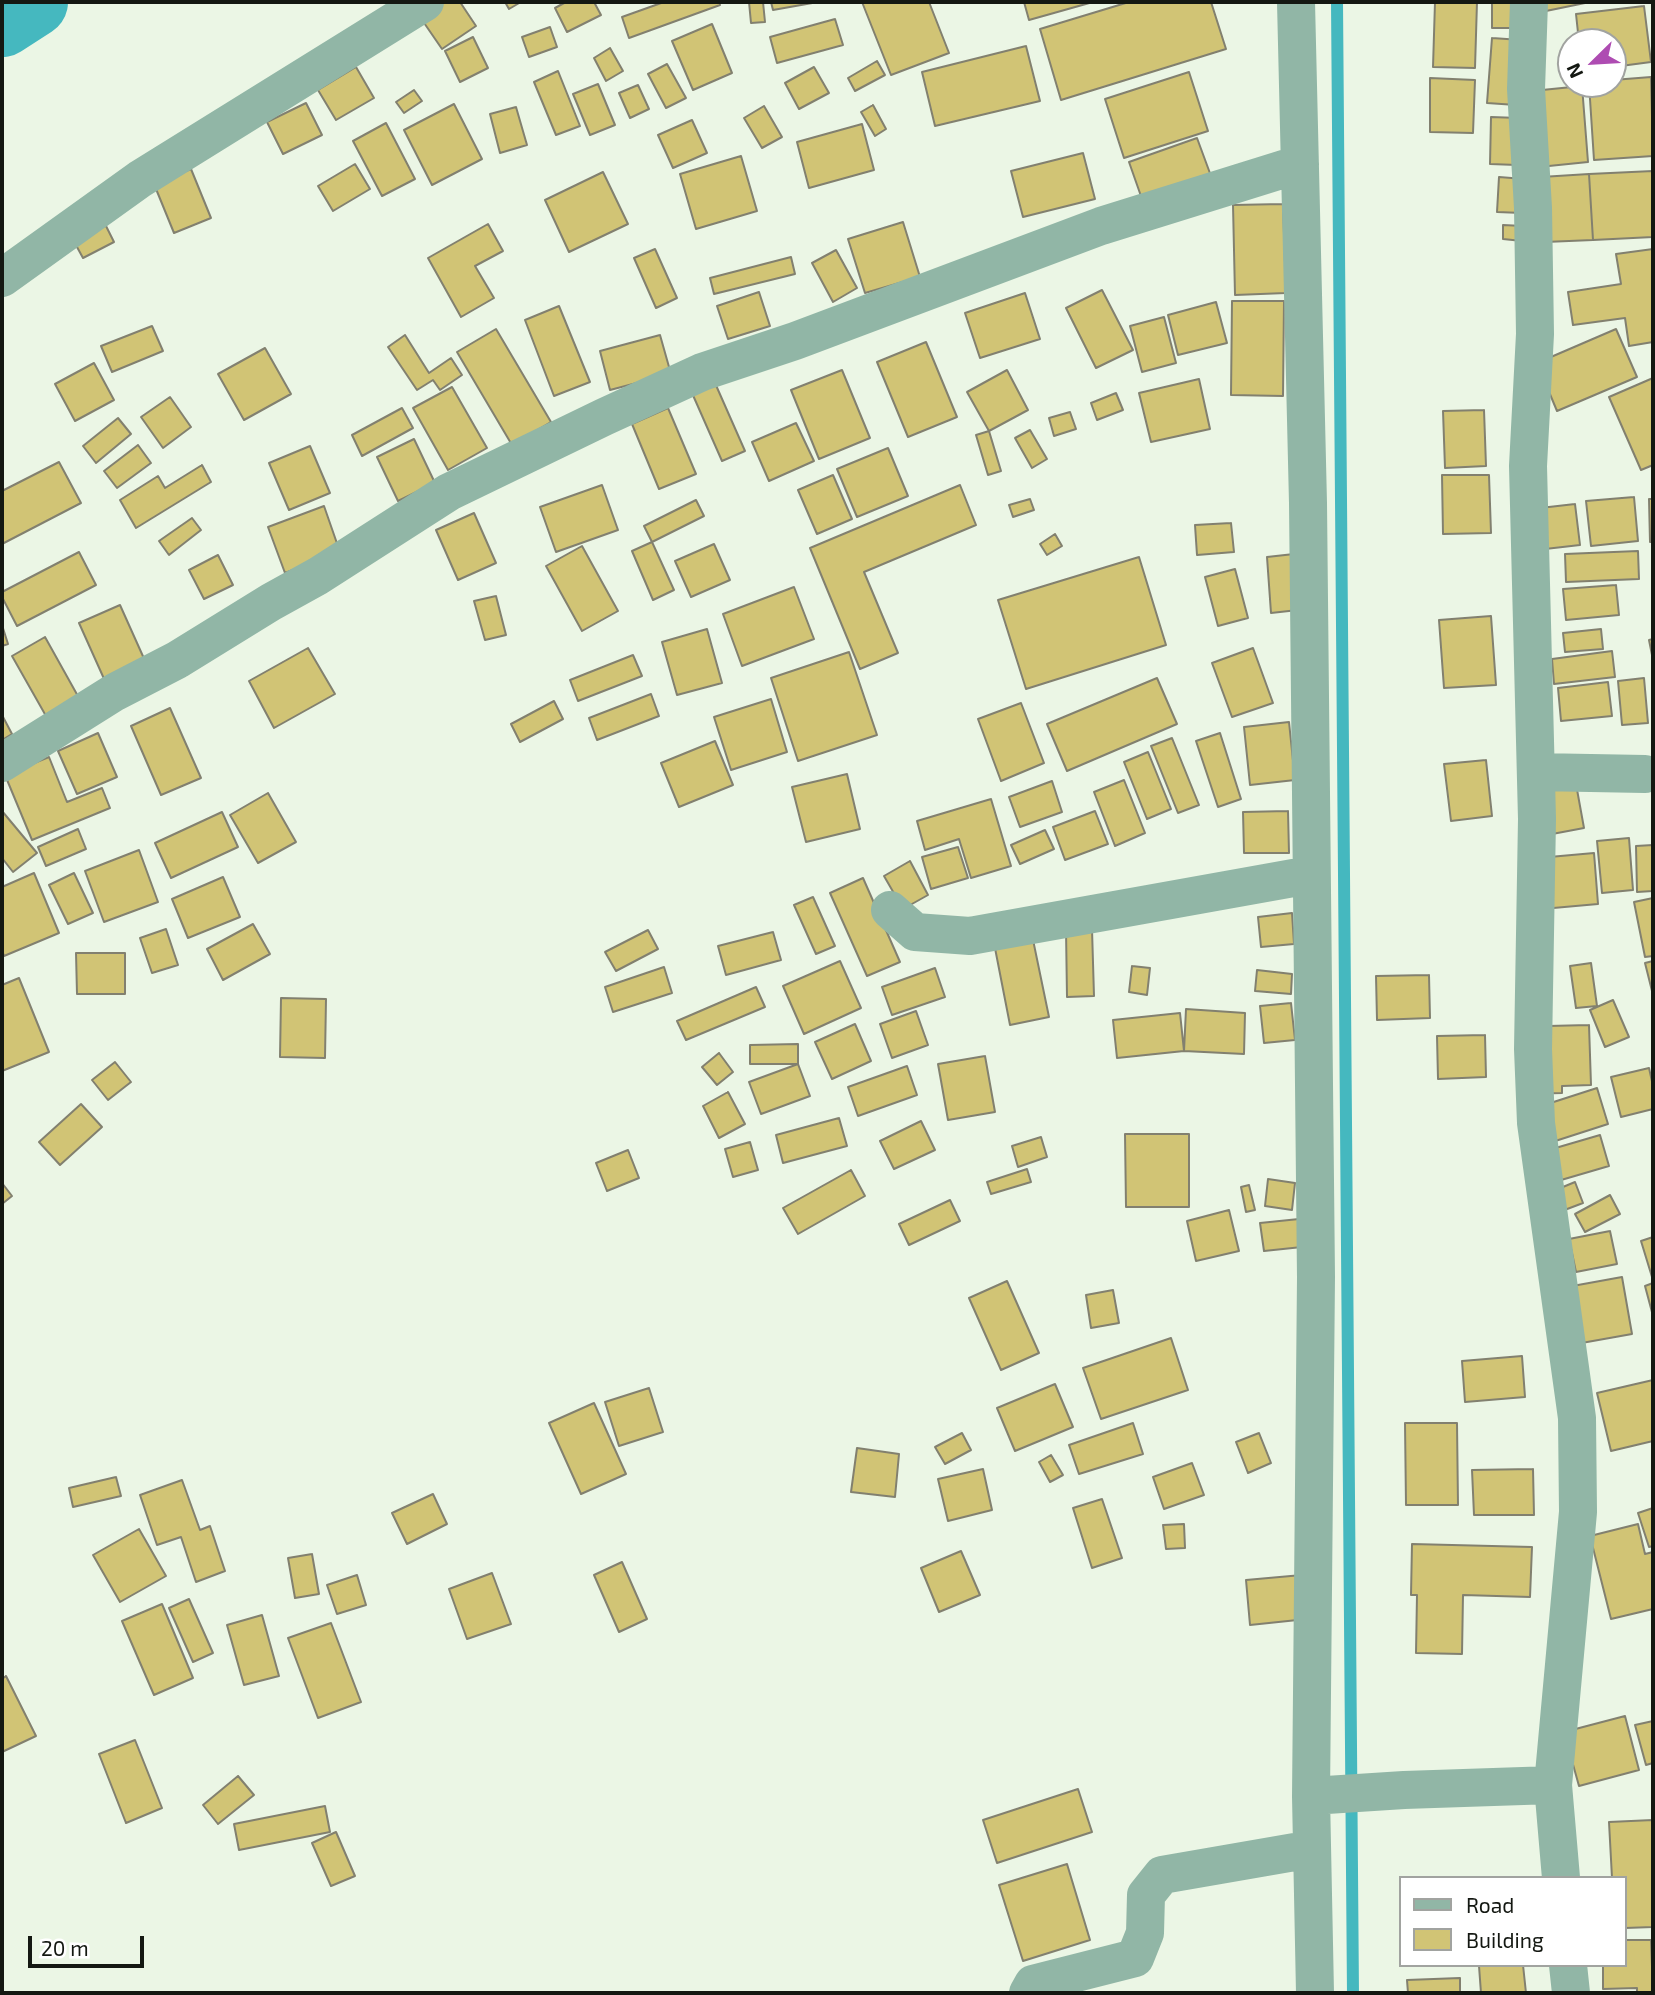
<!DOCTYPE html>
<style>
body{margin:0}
#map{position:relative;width:1655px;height:1995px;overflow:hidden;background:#ebf6e5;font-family:"Exo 2",sans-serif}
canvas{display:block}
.frame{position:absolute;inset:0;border:4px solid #141812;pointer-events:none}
.legend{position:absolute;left:1399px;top:1876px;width:228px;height:91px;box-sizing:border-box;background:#fff;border:2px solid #a1a3a0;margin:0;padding:9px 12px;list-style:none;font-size:21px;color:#141812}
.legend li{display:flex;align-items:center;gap:14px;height:35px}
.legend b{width:35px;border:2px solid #a1a3a0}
.north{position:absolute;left:1557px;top:28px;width:70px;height:70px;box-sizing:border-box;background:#fff;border:2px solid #a1a3a0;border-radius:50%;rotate:246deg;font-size:19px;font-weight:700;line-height:28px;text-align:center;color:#141812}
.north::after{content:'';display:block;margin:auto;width:24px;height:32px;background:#ae4cb2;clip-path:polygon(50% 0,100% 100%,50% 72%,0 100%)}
.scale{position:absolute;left:28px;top:1936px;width:116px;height:32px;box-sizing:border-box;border:4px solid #141812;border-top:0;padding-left:9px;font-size:21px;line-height:24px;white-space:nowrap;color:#141812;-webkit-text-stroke:5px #fff;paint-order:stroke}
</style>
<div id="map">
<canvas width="1655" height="1995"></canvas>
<div class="frame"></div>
<ul class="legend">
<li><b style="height:9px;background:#91b6a6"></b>Road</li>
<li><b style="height:19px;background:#d1c475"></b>Building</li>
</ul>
<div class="north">N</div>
<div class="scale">20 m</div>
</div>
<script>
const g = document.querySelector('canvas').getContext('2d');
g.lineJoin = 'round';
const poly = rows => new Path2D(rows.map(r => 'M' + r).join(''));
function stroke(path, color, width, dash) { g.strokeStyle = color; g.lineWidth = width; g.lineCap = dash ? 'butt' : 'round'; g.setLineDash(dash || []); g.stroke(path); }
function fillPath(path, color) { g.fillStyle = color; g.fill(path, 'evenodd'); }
stroke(poly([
 [1337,2,1353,1993]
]), '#45b8bf', 12);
stroke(poly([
 [2,22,33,2]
]), '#45b8bf', 70);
const building = poly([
 [442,2,460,2,476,26,442,49,420,17,442,2],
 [505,2,521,2,509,9,505,2],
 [566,2,594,2,601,15,567,32,555,8,566,2],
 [664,2,719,2,720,5,629,38,622,17,664,2],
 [749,2,763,2,765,22,751,23,749,2],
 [771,2,818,2,773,10,771,2],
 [862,2,929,2,949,53,891,75,862,2],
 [1024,2,1093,2,1029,20,1024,2],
 [1129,2,1211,2,1226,49,1061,100,1040,29,1129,2],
 [1435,2,1477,2,1475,68,1433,67,1435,2],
 [1492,2,1517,2,1517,28,1492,28,1492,2],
 [1544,2,1585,2,1585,3,1546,11,1544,2],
 [1644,6,1651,62,1613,67,1613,42,1579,42,1576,14,1644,6],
 [835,19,843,45,777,63,770,37,835,19],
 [712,24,732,73,693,90,672,41,712,24],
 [550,27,557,47,529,57,522,37,550,27],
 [473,37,488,68,460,82,445,51,473,37],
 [1492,38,1521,40,1516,105,1487,103,1492,38],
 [1026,46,1040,101,935,126,922,72,1026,46],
 [610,48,623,71,606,81,594,58,610,48],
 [877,61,885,75,855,91,848,78,877,61],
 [667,64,686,98,666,108,648,74,667,64],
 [356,67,374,98,336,120,318,90,356,67],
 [814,67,829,93,799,109,785,83,814,67],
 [558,71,580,126,556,135,534,82,558,71],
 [1189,72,1208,131,1124,158,1105,99,1189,72],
 [1651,77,1653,156,1594,160,1589,84,1613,84,1613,80,1651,77],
 [1430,78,1475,80,1473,133,1430,132,1430,78],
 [598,84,615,125,590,135,573,94,598,84],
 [638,85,649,109,630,118,619,93,638,85],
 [1582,86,1588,162,1539,167,1532,91,1582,86],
 [414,90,422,101,404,113,396,102,414,90],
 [306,103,322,135,283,154,267,122,306,103],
 [454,104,482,159,432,185,404,130,454,104],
 [873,105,886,129,875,136,861,112,873,105],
 [764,106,782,137,762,148,744,118,764,106],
 [516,107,527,145,500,153,490,114,516,107],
 [1491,117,1519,118,1517,165,1490,164,1491,117],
 [692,120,707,153,673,168,658,135,692,120],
 [386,123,415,179,382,196,353,141,386,123],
 [862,124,874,170,809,188,797,142,862,124],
 [1197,138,1211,176,1142,199,1129,162,1197,138],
 [1083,153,1095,199,1023,217,1011,171,1083,153],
 [741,156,757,211,696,229,680,174,741,156],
 [355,164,370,189,333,211,318,186,355,164],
 [191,169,211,218,174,233,154,184,191,169],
 [1653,171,1653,237,1593,240,1589,174,1653,171],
 [603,172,628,224,569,252,545,200,603,172],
 [1589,174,1593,240,1545,242,1541,177,1589,174],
 [1499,177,1524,179,1522,213,1497,212,1499,177],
 [1283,204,1286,293,1235,295,1233,205,1283,204],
 [103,220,114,242,83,258,71,236,103,220],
 [903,222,920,277,865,293,848,239,903,222],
 [488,224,503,251,475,266,494,298,461,317,428,258,488,224],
 [1503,225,1523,226,1522,241,1503,239,1503,225],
 [655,249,677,298,656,308,634,258,655,249],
 [1653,249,1653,342,1629,346,1625,318,1573,325,1568,292,1621,284,1616,254,1653,249],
 [836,250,857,288,833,302,812,263,836,250],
 [791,257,795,274,714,294,710,278,791,257],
 [1102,290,1133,350,1096,368,1066,308,1102,290],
 [759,292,770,326,728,339,717,306,759,292],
 [1025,293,1040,339,980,358,965,313,1025,293],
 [1232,301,1284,301,1283,396,1231,395,1232,301],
 [1216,302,1227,343,1178,355,1168,315,1216,302],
 [559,306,590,382,554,396,525,320,559,306],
 [1164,317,1176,363,1142,372,1130,326,1164,317],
 [152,326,163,351,112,372,101,346,152,326],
 [496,329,551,422,512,445,457,352,496,329],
 [1616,329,1637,377,1557,411,1537,363,1616,329],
 [405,335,429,373,451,358,462,375,440,390,433,380,417,390,388,347,405,335],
 [660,335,671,374,610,390,600,351,660,335],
 [926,342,957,417,908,437,877,362,926,342],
 [265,348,291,394,244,420,218,374,265,348],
 [94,363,114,400,75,421,55,384,94,363],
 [842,370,870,438,819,459,791,390,842,370],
 [1007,370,1028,410,989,431,967,392,1007,370],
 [1653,378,1653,465,1641,470,1609,397,1653,378],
 [1199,379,1210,429,1151,442,1139,393,1199,379],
 [715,383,745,451,722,461,692,393,715,383],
 [452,387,487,448,448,470,413,408,452,387],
 [1116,393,1123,410,1097,420,1091,403,1116,393],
 [170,397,191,427,163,448,141,417,170,397],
 [402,408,413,428,362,456,352,435,402,408],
 [668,408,696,474,659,489,632,424,668,408],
 [1484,410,1486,466,1445,468,1443,411,1484,410],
 [1070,412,1076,429,1054,436,1049,418,1070,412],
 [118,418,131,434,96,463,83,446,118,418],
 [796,423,814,461,769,481,752,442,796,423],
 [1030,430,1047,459,1032,468,1015,438,1030,430],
 [989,431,1001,471,988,475,976,435,989,431],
 [414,439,435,483,398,501,377,457,414,439],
 [138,445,151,463,117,488,104,471,138,445],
 [310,446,330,493,289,510,269,463,310,446],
 [888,448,908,496,857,517,837,469,888,448],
 [59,462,81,503,2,544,2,491,59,462],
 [202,465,211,482,136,528,120,500,158,476,165,488,202,465],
 [833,475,852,519,817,534,798,490,833,475],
 [1442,475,1489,475,1491,533,1443,534,1442,475],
 [602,485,618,530,556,552,540,507,602,485],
 [960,485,976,525,864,572,898,653,860,669,810,548,960,485],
 [1634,497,1638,541,1591,546,1586,501,1634,497],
 [1030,499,1034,510,1013,517,1009,505,1030,499],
 [1649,499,1653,499,1653,542,1650,542,1649,499],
 [696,500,704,516,652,542,644,526,696,500],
 [1575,504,1580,545,1519,552,1514,511,1575,504],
 [324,506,340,552,285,573,268,527,324,506],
 [474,513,496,563,458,580,436,530,474,513],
 [192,518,201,530,169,555,159,541,192,518],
 [1231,523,1234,552,1197,555,1195,525,1231,523],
 [1055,534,1062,546,1047,555,1040,544,1055,534],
 [652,542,674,590,653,600,632,551,652,542],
 [714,544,730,580,691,597,675,561,714,544],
 [582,546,618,611,582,631,546,566,582,546],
 [1638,551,1639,579,1566,582,1565,554,1638,551],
 [79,552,96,585,17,626,2,597,2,592,79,552],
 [1294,554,1298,610,1271,613,1267,557,1294,554],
 [218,555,233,585,204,599,189,570,218,555],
 [1139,557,1166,645,1026,689,998,600,1139,557],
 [1235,569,1248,618,1218,626,1205,577,1235,569],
 [1616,585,1619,615,1566,620,1563,589,1616,585],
 [794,587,814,639,742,666,723,614,794,587],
 [496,596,506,635,485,640,474,601,496,596],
 [120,605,146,663,105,681,79,623,120,605],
 [1491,616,1496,685,1444,688,1439,620,1491,616],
 [2,625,8,644,2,646,2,625],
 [707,629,722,683,677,695,662,642,707,629],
 [1601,629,1603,649,1565,652,1563,633,1601,629],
 [45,637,79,698,46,716,12,656,45,637],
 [1653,639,1653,660,1649,640,1653,639],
 [308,648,335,694,274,728,249,681,308,648],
 [1253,648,1273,703,1232,717,1212,663,1253,648],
 [1612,651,1615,677,1554,684,1552,659,1612,651],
 [849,652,877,735,798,761,771,678,849,652],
 [633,655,642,676,578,701,570,680,633,655],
 [1157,678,1177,724,1067,771,1047,724,1157,678],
 [1644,678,1648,723,1622,725,1618,681,1644,678],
 [1608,682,1612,716,1561,721,1558,688,1608,682],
 [651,694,659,716,597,740,589,718,651,694],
 [771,699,787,752,731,770,714,717,771,699],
 [554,701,563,719,520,742,511,724,554,701],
 [1021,703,1044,763,1001,781,978,719,1021,703],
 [170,708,201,778,161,795,131,726,170,708],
 [2,715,12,734,2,740,2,715],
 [1289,722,1295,780,1250,785,1244,727,1289,722],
 [98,733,117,777,77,794,58,751,98,733],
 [1220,733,1241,799,1218,807,1196,741,1220,733],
 [1172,738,1199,805,1178,813,1151,746,1172,738],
 [715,741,733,785,679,807,661,763,715,741],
 [1148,752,1171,809,1147,819,1124,762,1148,752],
 [49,757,67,802,102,788,110,808,32,840,5,775,49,757],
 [1486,760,1492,816,1451,821,1444,764,1486,760],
 [847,774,860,829,806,842,792,787,847,774],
 [1124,780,1145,833,1115,846,1094,792,1124,780],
 [1052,781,1062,812,1020,827,1009,797,1052,781],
 [1576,784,1584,828,1531,838,1524,793,1576,784],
 [268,793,296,842,258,863,230,815,268,793],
 [991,799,1011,866,971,878,959,839,925,850,917,821,991,799],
 [2,811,37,853,13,872,2,858,2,811],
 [1095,811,1108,844,1065,860,1053,827,1095,811],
 [1288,811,1289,853,1244,853,1243,812,1288,811],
 [222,812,238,847,171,878,155,843,222,812],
 [78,829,86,849,46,866,38,847,78,829],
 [1045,830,1054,849,1020,864,1011,845,1045,830],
 [1629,838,1633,890,1602,893,1597,841,1629,838],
 [1653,845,1653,891,1637,892,1636,846,1653,845],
 [958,847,968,878,931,889,922,857,958,847],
 [139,850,158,902,104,922,85,871,139,850],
 [1594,853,1598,904,1531,910,1527,859,1594,853],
 [910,861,928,895,903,909,884,876,910,861],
 [34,873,59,933,4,956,2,950,2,887,34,873],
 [74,873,93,913,68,924,49,885,74,873],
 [223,877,240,917,188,938,172,899,223,877],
 [863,878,900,962,867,976,830,893,863,878],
 [813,897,835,946,816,954,794,905,813,897],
 [1653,898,1653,956,1645,957,1634,902,1653,898],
 [1292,913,1294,944,1261,947,1258,917,1292,913],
 [253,924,270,954,223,980,207,949,253,924],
 [166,929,178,965,152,973,140,938,166,929],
 [1092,929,1094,996,1067,997,1066,930,1092,929],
 [648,930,658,949,616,971,605,952,648,930],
 [773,932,781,960,726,975,718,946,773,932],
 [1032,935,1049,1017,1010,1025,994,943,1032,935],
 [76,953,125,953,125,994,77,994,76,953],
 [840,961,861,1008,804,1034,783,986,840,961],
 [1653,961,1653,995,1645,963,1653,961],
 [1591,963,1597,1006,1576,1008,1570,966,1591,963],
 [1132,966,1150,968,1147,995,1129,992,1132,966],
 [664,967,672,993,613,1012,605,987,664,967],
 [935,968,945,997,892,1015,882,987,935,968],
 [1257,970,1292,974,1291,994,1255,991,1257,970],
 [1429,975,1430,1018,1377,1020,1376,976,1429,975],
 [19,978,49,1052,2,1071,2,985,19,978],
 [756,987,765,1007,686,1040,677,1021,756,987],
 [281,998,326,999,325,1058,280,1057,281,998],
 [1613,1000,1629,1037,1605,1047,1590,1010,1613,1000],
 [1291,1003,1295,1040,1264,1043,1260,1006,1291,1003],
 [1186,1009,1245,1013,1244,1054,1184,1051,1186,1009],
 [916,1011,928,1045,892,1058,880,1024,916,1011],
 [1180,1013,1184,1051,1117,1058,1113,1020,1180,1013],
 [855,1024,871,1061,832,1079,815,1042,855,1024],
 [1589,1025,1591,1085,1562,1086,1562,1093,1525,1094,1548,1026,1589,1025],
 [1485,1035,1486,1077,1438,1079,1437,1036,1485,1035],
 [798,1044,798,1064,750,1064,750,1045,798,1044],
 [719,1053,733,1072,717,1085,702,1067,719,1053],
 [985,1056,995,1112,948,1120,938,1064,985,1056],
 [115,1062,131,1082,108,1100,92,1080,115,1062],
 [798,1064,810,1096,761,1114,749,1082,798,1064],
 [907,1066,917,1095,858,1116,848,1087,907,1066],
 [1649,1068,1653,1086,1653,1109,1621,1117,1611,1077,1649,1068],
 [1597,1088,1608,1124,1546,1144,1535,1108,1597,1088],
 [728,1092,745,1124,719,1138,703,1106,728,1092],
 [81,1104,102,1127,60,1165,39,1142,81,1104],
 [839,1118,847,1146,783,1163,776,1135,839,1118],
 [921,1121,935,1150,894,1169,880,1141,921,1121],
 [1125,1134,1189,1134,1189,1207,1126,1207,1125,1134],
 [1600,1135,1609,1166,1544,1185,1535,1154,1600,1135],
 [1041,1137,1047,1157,1018,1167,1012,1146,1041,1137],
 [750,1142,758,1170,733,1177,725,1149,750,1142],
 [628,1150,639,1178,607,1191,596,1163,628,1150],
 [1027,1169,1031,1182,991,1194,987,1182,1027,1169],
 [851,1170,865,1196,798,1234,783,1208,851,1170],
 [1268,1179,1295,1183,1292,1210,1265,1206,1268,1179],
 [1575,1182,1583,1203,1554,1214,1546,1194,1575,1182],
 [2,1183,12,1196,2,1204,2,1183],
 [1249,1185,1255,1210,1246,1212,1241,1187,1249,1185],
 [1610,1195,1620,1214,1585,1232,1575,1214,1610,1195],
 [950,1200,960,1221,909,1245,899,1224,950,1200],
 [1229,1210,1239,1251,1196,1261,1187,1221,1229,1210],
 [1299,1219,1302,1247,1264,1251,1260,1223,1299,1219],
 [1610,1231,1617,1264,1576,1272,1569,1239,1610,1231],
 [1653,1237,1653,1277,1652,1277,1641,1241,1653,1237],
 [1622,1277,1632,1334,1576,1344,1567,1287,1622,1277],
 [1007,1281,1039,1353,1001,1370,969,1298,1007,1281],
 [1653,1283,1653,1316,1645,1286,1653,1283],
 [1113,1290,1119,1323,1091,1328,1086,1295,1113,1290],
 [1171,1338,1188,1390,1101,1419,1083,1368,1171,1338],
 [1522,1356,1525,1397,1465,1402,1462,1361,1522,1356],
 [1653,1380,1653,1441,1611,1451,1597,1393,1653,1380],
 [1055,1384,1073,1427,1015,1451,997,1408,1055,1384],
 [649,1388,663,1432,619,1446,605,1402,649,1388],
 [594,1403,626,1474,581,1494,549,1423,594,1403],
 [1133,1423,1143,1454,1079,1474,1069,1445,1133,1423],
 [1405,1423,1457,1423,1458,1505,1406,1505,1405,1423],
 [962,1433,971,1450,945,1464,935,1447,962,1433],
 [1259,1433,1271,1463,1248,1473,1236,1442,1259,1433],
 [857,1448,899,1454,895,1497,851,1492,857,1448],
 [1051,1455,1063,1475,1050,1482,1039,1462,1051,1455],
 [1192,1463,1204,1495,1164,1509,1153,1477,1192,1463],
 [983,1469,992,1510,948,1521,938,1479,983,1469],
 [1533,1469,1534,1515,1474,1515,1472,1470,1533,1469],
 [116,1477,121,1496,73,1507,69,1488,116,1477],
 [182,1480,200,1530,210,1526,225,1571,196,1582,181,1537,157,1545,140,1495,182,1480],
 [433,1494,447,1524,407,1544,392,1513,433,1494],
 [1102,1499,1122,1558,1092,1568,1073,1508,1102,1499],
 [1653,1508,1653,1546,1649,1547,1638,1513,1653,1508],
 [1184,1524,1185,1548,1166,1549,1163,1525,1184,1524],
 [1638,1524,1645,1554,1653,1552,1653,1609,1611,1619,1590,1536,1638,1524],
 [139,1529,166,1576,120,1602,93,1555,139,1529],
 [1412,1544,1532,1547,1530,1597,1463,1595,1462,1654,1416,1653,1417,1595,1411,1595,1412,1544],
 [961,1551,980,1595,939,1612,921,1568,961,1551],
 [312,1554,319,1594,295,1598,288,1558,312,1554],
 [622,1562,647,1619,619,1632,594,1575,622,1562],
 [492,1573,511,1624,467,1639,449,1589,492,1573],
 [357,1575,366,1605,337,1614,327,1585,357,1575],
 [1302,1575,1307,1619,1250,1625,1246,1580,1302,1575],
 [189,1599,213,1653,193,1662,169,1608,189,1599],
 [162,1604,193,1678,154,1695,122,1621,162,1604],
 [262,1615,279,1676,244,1685,227,1625,262,1615],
 [331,1623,361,1702,318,1718,288,1638,331,1623],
 [6,1676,36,1736,2,1752,2,1679,6,1676],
 [1625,1716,1639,1770,1579,1786,1564,1732,1625,1716],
 [1653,1721,1653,1763,1646,1765,1635,1725,1653,1721],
 [135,1740,162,1808,126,1823,99,1754,135,1740],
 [238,1776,254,1795,218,1824,203,1805,238,1776],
 [1078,1789,1092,1832,997,1863,983,1820,1078,1789],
 [325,1806,330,1832,239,1850,234,1824,325,1806],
 [1653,1820,1653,1927,1625,1928,1625,1878,1612,1878,1609,1822,1653,1820],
 [336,1832,355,1876,331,1886,312,1843,336,1832],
 [1067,1864,1090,1940,1023,1961,999,1885,1067,1864],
 [1625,1940,1651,1940,1653,1993,1637,1993,1637,1988,1603,1989,1603,1965,1625,1965,1625,1940],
 [1523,1965,1526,1993,1481,1993,1479,1966,1523,1965],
 [1460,1978,1460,1993,1408,1993,1407,1980,1460,1978]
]);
fillPath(building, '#d1c475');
stroke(building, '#82806f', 2);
stroke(poly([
 [1296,2,1308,503,1316,1277,1311,1796,1315,1993],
 [1529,2,1526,89,1533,208,1535,334,1528,466,1537,819,1533,1049,1536,1123,1577,1418,1578,1512,1553,1785,1561,1878],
 [2,278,140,179,425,2],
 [2,763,115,692,177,660,271,602,318,576,449,492,604,417,702,372,795,341,1101,226,1300,164],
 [1536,772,1645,774],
 [890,910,915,932,970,936,1310,875],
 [1311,1796,1404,1790,1553,1785],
 [1568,1965,1571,1993],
 [1028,1993,1033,1984,1135,1958,1145,1933,1146,1895,1162,1875,1312,1849]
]), '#91b6a6', 38);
</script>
